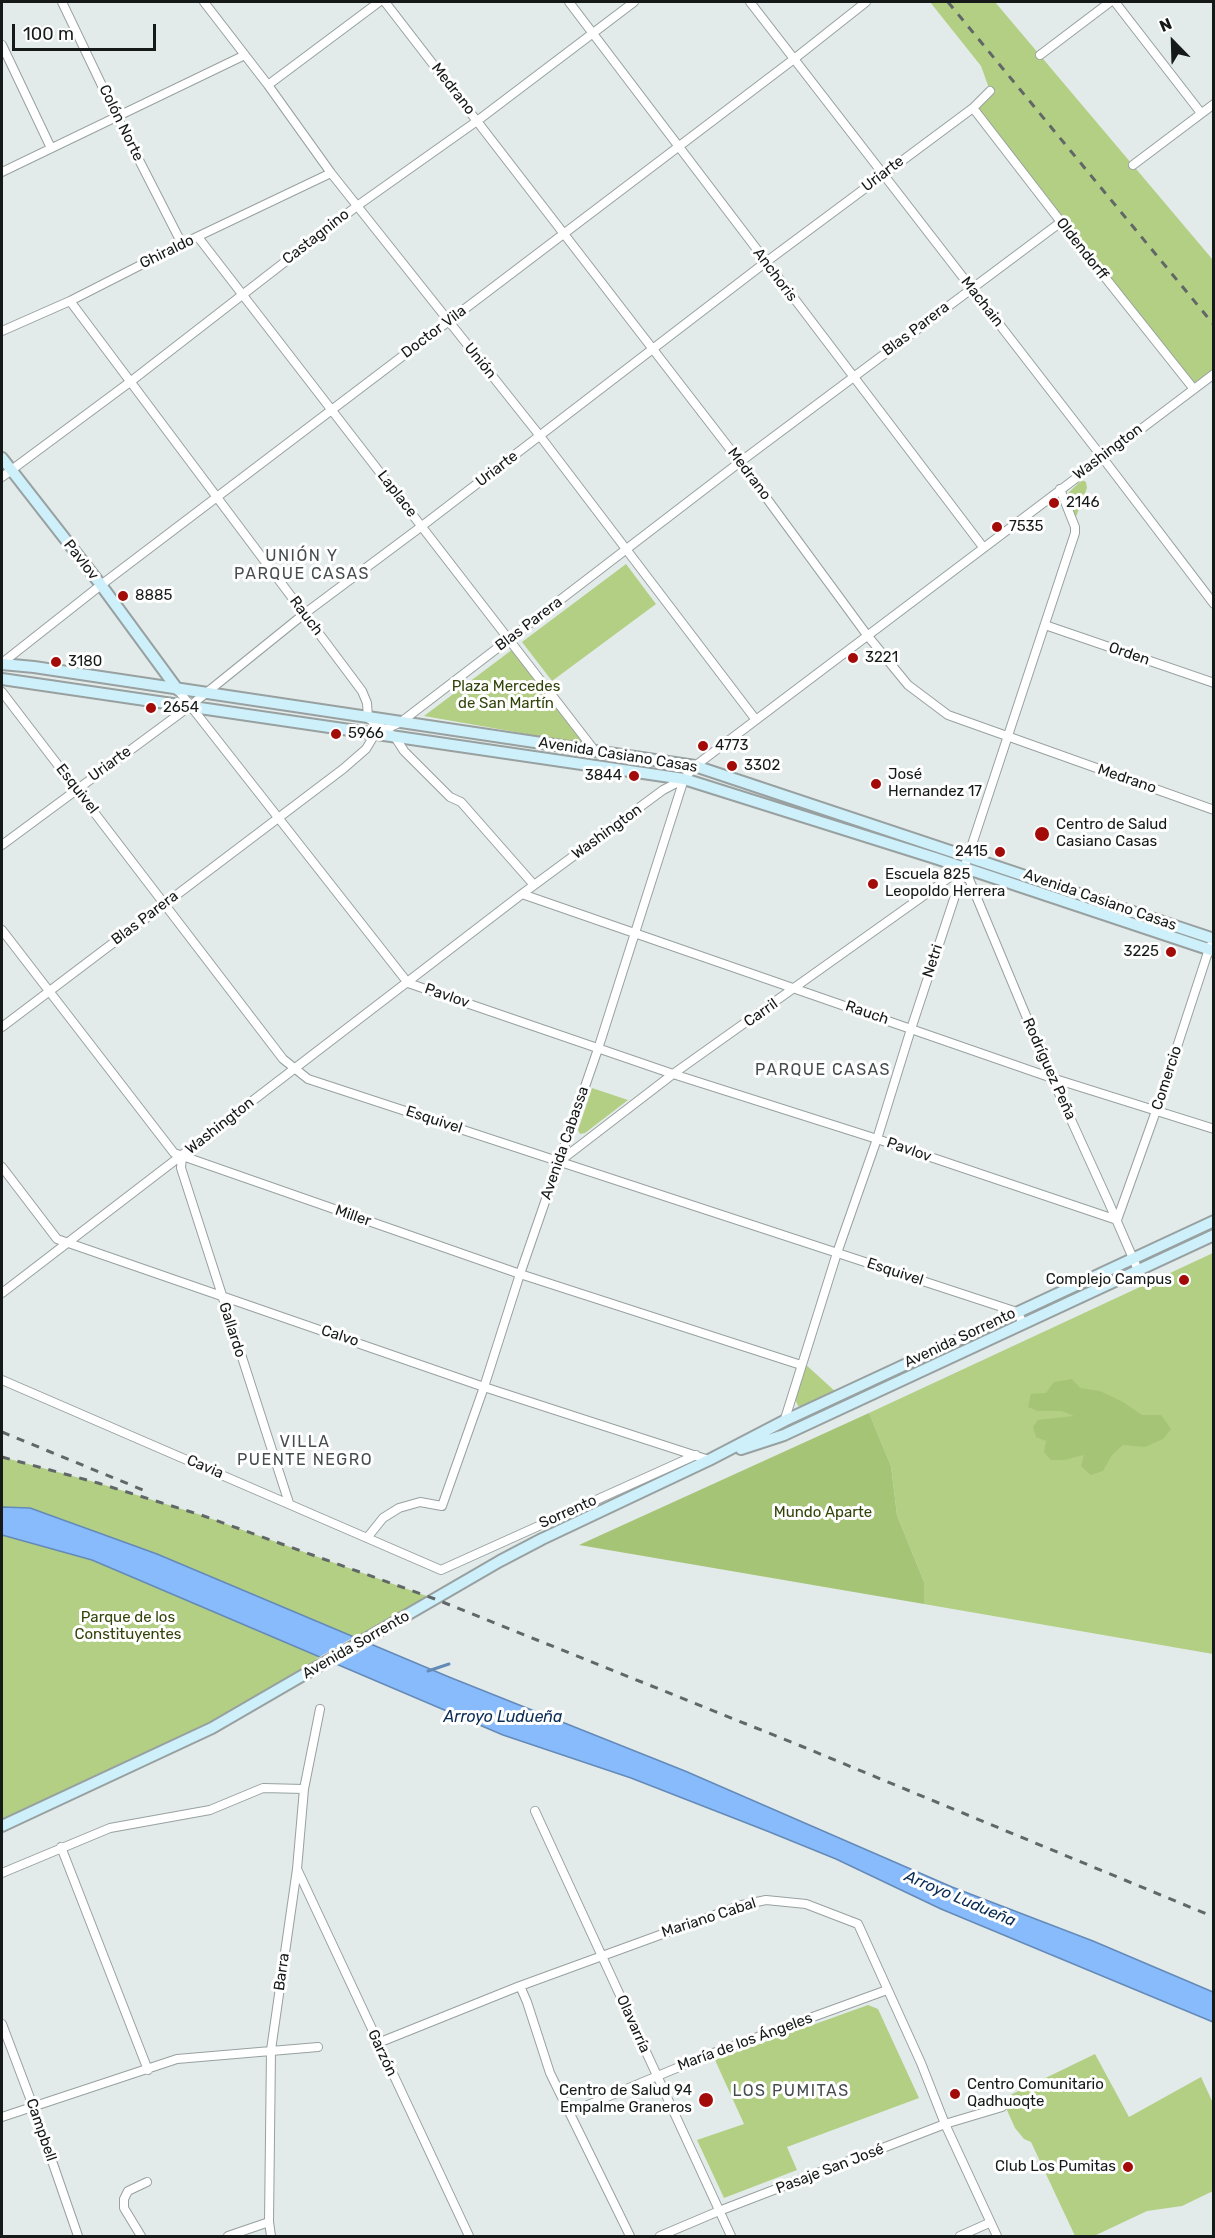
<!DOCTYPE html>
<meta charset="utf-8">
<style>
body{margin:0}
#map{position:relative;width:1215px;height:2238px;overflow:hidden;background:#e2ebea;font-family:Rubik,sans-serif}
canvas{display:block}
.frame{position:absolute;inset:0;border:3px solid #151918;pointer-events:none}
.north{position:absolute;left:1143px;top:12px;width:60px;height:60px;-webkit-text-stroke:4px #fff;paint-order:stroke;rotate:337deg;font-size:16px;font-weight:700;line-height:24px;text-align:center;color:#151918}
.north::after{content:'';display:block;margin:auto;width:21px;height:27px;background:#151918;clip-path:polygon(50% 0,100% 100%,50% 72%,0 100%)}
.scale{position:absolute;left:12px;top:24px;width:144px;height:27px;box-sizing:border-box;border:3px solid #151918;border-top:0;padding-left:8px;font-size:18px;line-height:21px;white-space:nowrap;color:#151918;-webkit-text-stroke:4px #fff;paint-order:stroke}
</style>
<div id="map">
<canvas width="1215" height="2238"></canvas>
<div class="frame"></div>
<div class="north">N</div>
<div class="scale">100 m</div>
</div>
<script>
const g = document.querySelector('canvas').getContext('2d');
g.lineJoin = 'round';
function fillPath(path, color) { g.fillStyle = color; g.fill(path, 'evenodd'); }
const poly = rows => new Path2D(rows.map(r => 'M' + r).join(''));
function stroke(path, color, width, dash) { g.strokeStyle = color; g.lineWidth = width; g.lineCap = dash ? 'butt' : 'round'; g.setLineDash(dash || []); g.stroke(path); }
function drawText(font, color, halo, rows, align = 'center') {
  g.font = font + ' Rubik,sans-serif'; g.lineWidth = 6; g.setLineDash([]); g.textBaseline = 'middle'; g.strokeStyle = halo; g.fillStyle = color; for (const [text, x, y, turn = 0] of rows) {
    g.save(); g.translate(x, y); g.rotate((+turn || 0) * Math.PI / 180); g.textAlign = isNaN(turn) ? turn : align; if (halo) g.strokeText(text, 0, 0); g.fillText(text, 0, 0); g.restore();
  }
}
fillPath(poly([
 [930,2,995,2,1213,260,1213,374,1193,388,973,108,990,91,981,66],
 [1082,480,1086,482,1087,488,1076,517,1067,494],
 [626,564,656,604,552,681,522,642],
 [513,649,584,744,424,716],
 [592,1088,628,1100,585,1133,580,1134,578,1130],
 [1213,1253,1213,1654,924,1604,924,1582,897,1515,891,1466,869,1413],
 [804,1363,837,1393,802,1407,798,1406,795,1399],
 [2,1457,98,1483,201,1515,435,1599,212,1728,2,1826],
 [868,2005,878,2009,919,2098,787,2147,797,2170,724,2198,697,2140,744,2124,715,2060],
 [1095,2054,1129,2117,1201,2077,1213,2103,1213,2191,1182,2206,1147,2211,1094,2236,1075,2236,1031,2142,1024,2139,1015,2128,1002,2099]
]), '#b2cf84');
fillPath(poly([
 [1072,1379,1080,1388,1100,1391,1123,1402,1142,1415,1161,1415,1171,1429,1163,1439,1145,1447,1123,1445,1112,1455,1103,1471,1091,1475,1081,1466,1084,1455,1064,1460,1051,1460,1044,1452,1046,1441,1036,1437,1033,1427,1038,1420,1074,1416,1062,1411,1038,1411,1028,1407,1031,1394,1046,1393,1054,1382],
 [869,1413,891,1466,897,1515,924,1582,924,1604,579,1545]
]), '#a6c475');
const water = poly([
 [2,1507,30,1508,157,1554,449,1677,685,1771,952,1887,1093,1941,1213,1992,1213,2022,941,1909,836,1859,767,1831,631,1778,503,1735,92,1560,2,1535,2,1507]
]);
fillPath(water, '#87bbfc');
stroke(water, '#658ab8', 1.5);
fillPath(poly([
 [357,1635,375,1643,334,1667,316,1659]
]), '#e2ebea');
stroke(poly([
 [428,1671,449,1664]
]), '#658ab8', 3);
const street = poly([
 [62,2,117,117,182,244],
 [204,2,268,85,331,173,540,436,756,720],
 [385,2,740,462,867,635,908,685,948,715,1214,810],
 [569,2,983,547],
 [750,2,1102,457,1214,604],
 [1115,2,1201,113],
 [2,45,51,148],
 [1040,55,1110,2],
 [268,85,379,2],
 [973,108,1061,222,1193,388],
 [1133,165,1214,104],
 [2,172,245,55],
 [198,237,595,751],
 [70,301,362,691,367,703,368,718,395,737,404,751,450,797,461,802,534,885],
 [2,331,70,301,182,244,331,173],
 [2,477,130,382,357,206,477,121,634,2],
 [1045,625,1214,683],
 [2,663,101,585,794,59,866,2],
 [178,690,408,983,673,1074,877,1139,1117,1220],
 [2,692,283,1059,308,1079,1017,1312,1023,1323],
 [2,845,190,706,304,614,422,526,766,262,973,108,990,91],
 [964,867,1052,1078,1109,1203,1138,1270],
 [522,894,1052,1078,1214,1129],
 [2,930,174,1153,520,1274,801,1365],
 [2,1027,343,769,366,749,375,734,401,722,740,462,1061,222],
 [182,1156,181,1168,289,1503],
 [560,1161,673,1074,964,867],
 [2,1167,57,1239,484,1387,709,1460],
 [1117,1220,1156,1111,1210,946],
 [2,1293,522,894,663,790,684,779,695,766,1214,374],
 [2,1380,441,1570,696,1455],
 [784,1422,837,1253,877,1139,911,1029,1075,533,1075,527,1060,489],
 [367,1538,383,1518,399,1508,420,1502,442,1506,484,1387,520,1274,598,1049,684,779],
 [535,1811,731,2236],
 [61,1847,148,2070],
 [298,1871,469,2236],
 [2,1873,110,1828,210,1810,263,1788,304,1789],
 [520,1986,527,2002,550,2073,630,2236],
 [2,2024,33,2106,78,2236],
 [378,2043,520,1986,742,1905,766,1900,806,1904,858,1924,921,2063,945,2124,997,2236],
 [571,2112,708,2055,887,1990],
 [2,2117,177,2059,318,2047],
 [141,2236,124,2208,124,2199,128,2191,147,2182],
 [228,2236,269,2222],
 [271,2236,269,2222,271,2050,297,1869,304,1789,320,1709],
 [660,2236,719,2211,945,2124,1002,2107],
 [960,2236,989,2223]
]);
const secondary = poly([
 [2,458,101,585,178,690],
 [2,664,34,667,695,766,1214,939],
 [2,679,684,779,935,858,1214,951],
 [741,1449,784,1435,1214,1235],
 [2,1826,212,1728,500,1561,542,1539,709,1460,784,1421,1214,1221]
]);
stroke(street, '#98a0a0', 10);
stroke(secondary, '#98a0a0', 14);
stroke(street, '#fff', 8);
stroke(secondary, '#cdf0fb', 10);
stroke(poly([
 [948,2,1214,325],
 [2,1432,143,1490],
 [2,1457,98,1483,201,1515,435,1599,801,1746,1214,1917]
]), '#616766', 3, [8, 8]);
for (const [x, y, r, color] of [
 [1054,503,6,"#a30b09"],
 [997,527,6,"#a30b09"],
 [123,596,6,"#a30b09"],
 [853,658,6,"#a30b09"],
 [56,662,6,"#a30b09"],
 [151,708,6,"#a30b09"],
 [336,734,6,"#a30b09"],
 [703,746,6,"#a30b09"],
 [732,766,6,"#a30b09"],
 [634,776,6,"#a30b09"],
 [876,784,6,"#a30b09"],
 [1042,834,8,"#a30b09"],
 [1000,852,6,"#a30b09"],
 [873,884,6,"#a30b09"],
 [1171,952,6,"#a30b09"],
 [1184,1280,6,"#a30b09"],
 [955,2094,6,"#a30b09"],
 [706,2100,8,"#a30b09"],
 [1128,2167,6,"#a30b09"]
]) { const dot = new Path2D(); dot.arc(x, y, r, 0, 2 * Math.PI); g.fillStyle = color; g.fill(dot); stroke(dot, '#fff', 2); }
drawText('15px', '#151918', '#fff', [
 ["Medrano",453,89,52],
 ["Colón Norte",121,123,64],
 ["Uriarte",883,174,-37],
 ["Castagnino",316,237,-38],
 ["Oldendorff",1082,249,52],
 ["Ghiraldo",167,252,-26],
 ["Anchoris",775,275,53],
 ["Machain",982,302,52],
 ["Blas Parera",916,329,-37],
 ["Doctor Vila",434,332,-37],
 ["Unión",480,361,51],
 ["Washington",1108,452,-37],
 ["Uriarte",497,469,-37],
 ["Medrano",749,474,53],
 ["Laplace",397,494,52],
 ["Pavlov",81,560,52],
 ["Rauch",306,616,53],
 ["Blas Parera",529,624,-37],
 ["Orden",1129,654,19],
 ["Avenida Casiano Casas",618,755,9],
 ["Uriarte",110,764,-36],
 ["Medrano",1127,779,19],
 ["Esquivel",77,789,52],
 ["Washington",607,832,-36],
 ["Avenida Casiano Casas",1100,900,19],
 ["Blas Parera",145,918,-37],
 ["Netri",933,961,-72],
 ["Pavlov",447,996,19],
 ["Carril",761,1013,-35],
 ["Rauch",867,1013,19],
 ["Rodríguez Peña",1049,1069,66],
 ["Comercio",1167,1078,-72],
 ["Esquivel",434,1120,18],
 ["Washington",220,1126,-38],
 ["Avenida Cabassa",565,1143,-71],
 ["Pavlov",909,1150,19],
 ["Miller",353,1216,19],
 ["Esquivel",895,1272,18],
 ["Gallardo",232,1330,72],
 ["Calvo",340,1336,18],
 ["Avenida Sorrento",960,1338,-25],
 ["Cavia",205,1467,23],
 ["Sorrento",568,1512,-24],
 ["Avenida Sorrento",356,1645,-30],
 ["Mariano Cabal",709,1918,-18],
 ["Barra",282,1972,-82],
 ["Olavarría",633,2024,66],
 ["María de los Ángeles",745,2042,-20],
 ["Garzón",382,2053,65],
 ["Campbell",41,2130,71],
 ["Pasaje San José",830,2169,-21]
]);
drawText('15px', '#151918', '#fff', [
 ["2146",1066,503],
 ["7535",1009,527],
 ["8885",135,596],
 ["3221",865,658],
 ["3180",68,662],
 ["2654",163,708],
 ["5966",348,734],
 ["4773",715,746],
 ["3302",744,766],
 ["José",888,775],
 ["Hernandez 17",888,792],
 ["3844",622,776,"right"],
 ["Centro de Salud",1056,825],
 ["Casiano Casas",1056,842],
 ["2415",988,852,"right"],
 ["Escuela 825",885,875],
 ["Leopoldo Herrera",885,892],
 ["3225",1159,952,"right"],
 ["Complejo Campus",1172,1280,"right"],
 ["Centro Comunitario",967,2085],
 ["Qadhuoqte",967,2102],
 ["Centro de Salud 94",692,2091,"right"],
 ["Empalme Graneros",692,2108,"right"],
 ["Club Los Pumitas",1116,2167,"right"]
], 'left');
drawText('15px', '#324409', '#fff', [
 ["Plaza Mercedes",506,687],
 ["de San Martín",506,704],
 ["Mundo Aparte",823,1513],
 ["Parque de los",128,1618],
 ["Constituyentes",128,1635]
]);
g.letterSpacing = '1.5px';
drawText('16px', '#464d4d', '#fff', [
 ["UNIÓN Y",302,556],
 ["PARQUE CASAS",302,574],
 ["PARQUE CASAS",823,1070],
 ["VILLA",305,1442],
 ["PUENTE NEGRO",305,1460],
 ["LOS PUMITAS",791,2091]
]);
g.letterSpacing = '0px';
drawText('italic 16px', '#092c55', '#fff', [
 ["Arroyo Ludueña",503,1717],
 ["Arroyo Ludueña",960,1899,23]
]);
</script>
